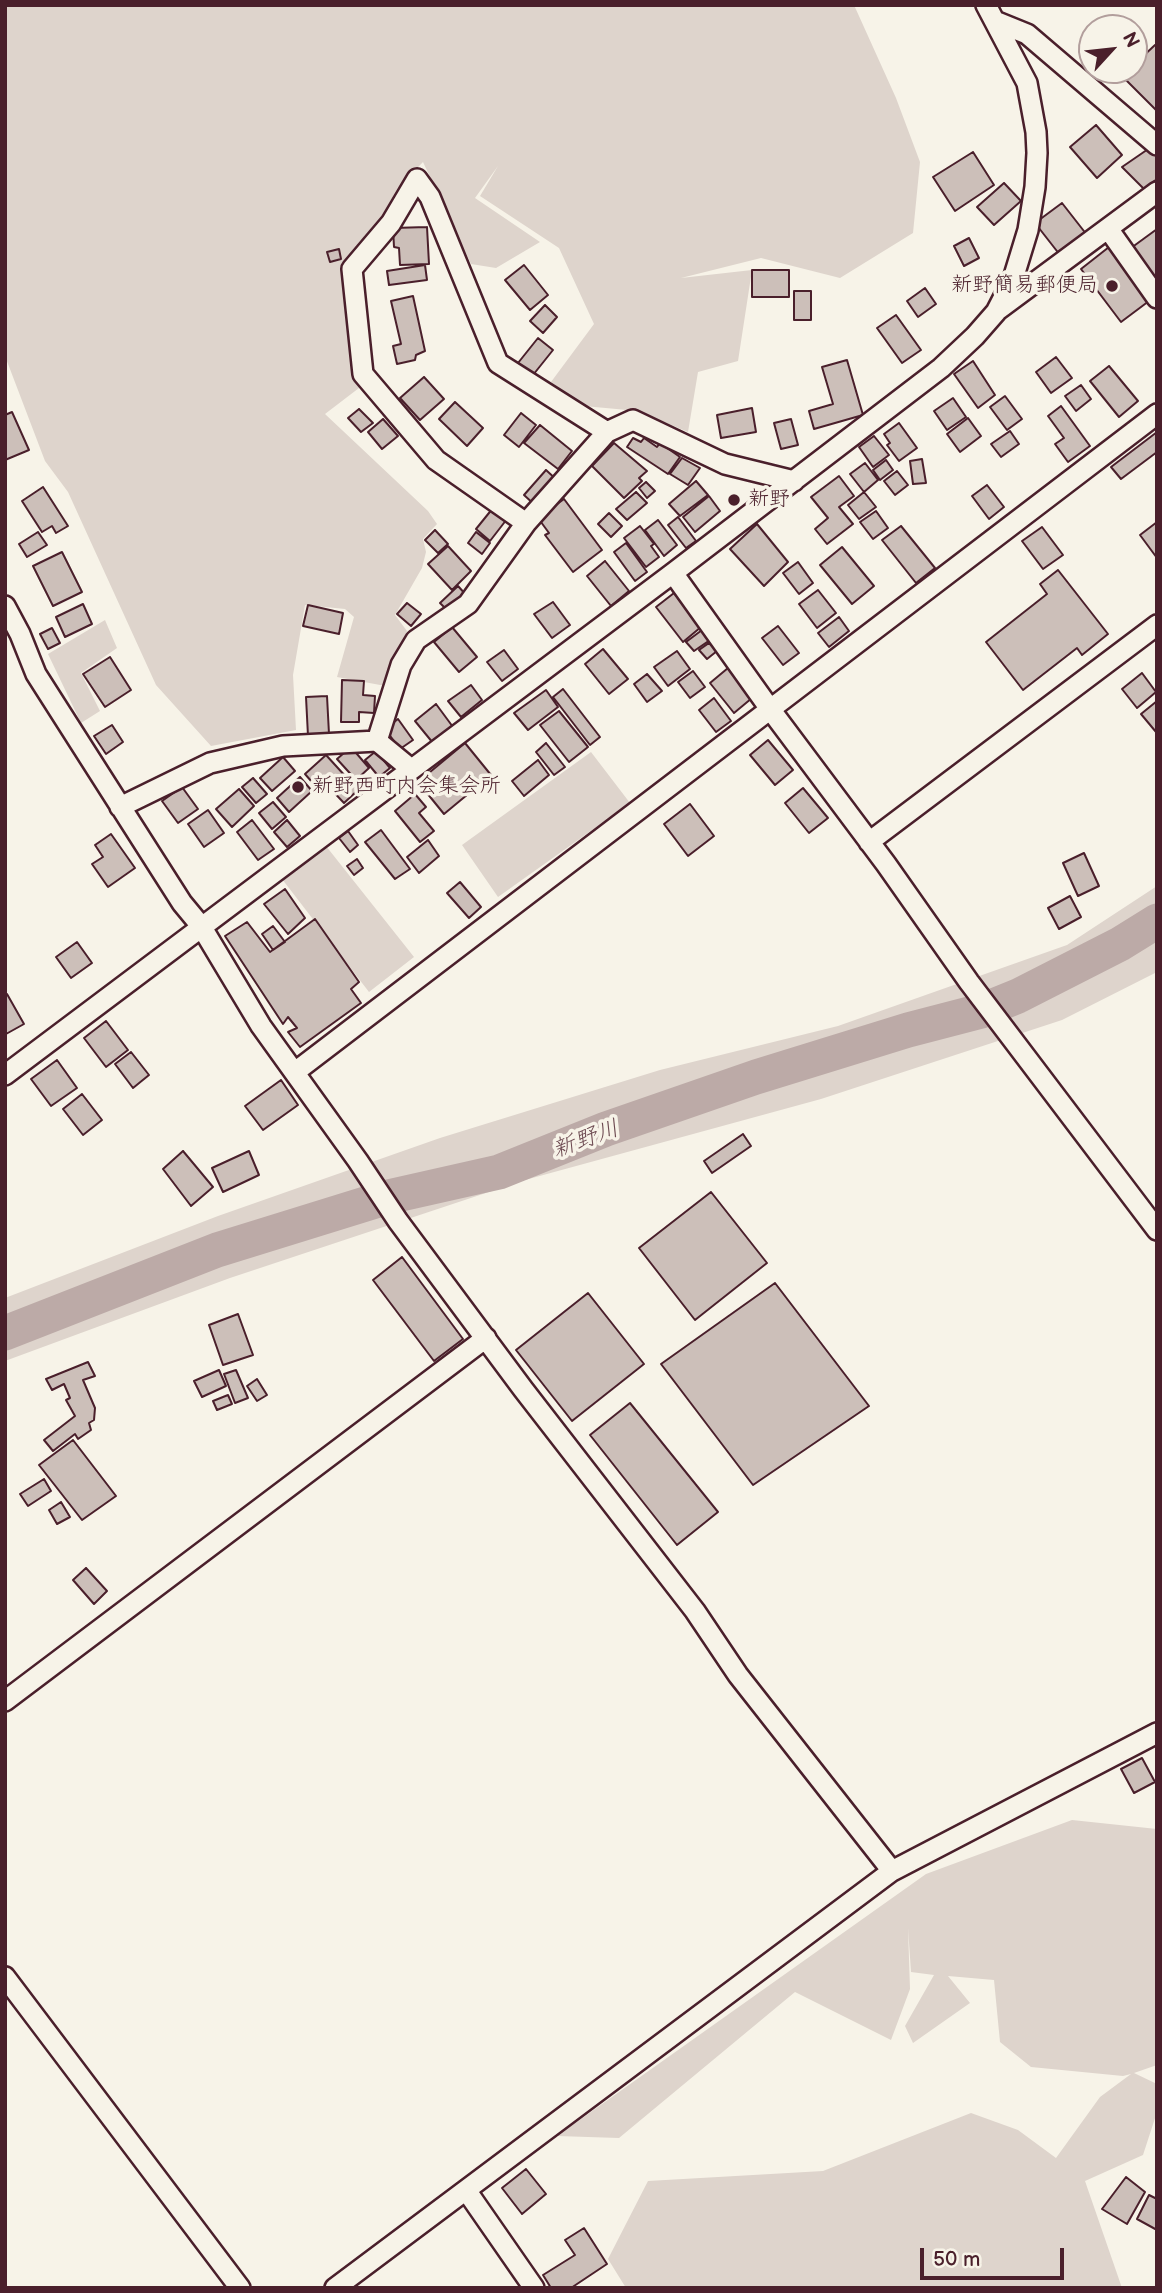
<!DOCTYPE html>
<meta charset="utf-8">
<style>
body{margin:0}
#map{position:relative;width:1162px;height:2293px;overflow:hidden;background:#f7f3e8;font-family:"Balsamiq Sans",sans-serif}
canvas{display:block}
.frame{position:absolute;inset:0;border:7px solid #4a1f2b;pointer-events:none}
.north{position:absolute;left:1078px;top:14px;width:70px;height:70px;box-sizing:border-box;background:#f7f3e8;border:2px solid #b29e9c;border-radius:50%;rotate:63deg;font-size:19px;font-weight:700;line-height:28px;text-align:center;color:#4a1f2b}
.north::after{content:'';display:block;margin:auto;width:24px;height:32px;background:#4a1f2b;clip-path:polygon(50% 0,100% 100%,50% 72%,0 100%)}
.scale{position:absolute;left:920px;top:2248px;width:144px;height:32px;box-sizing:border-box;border:4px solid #4a1f2b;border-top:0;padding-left:9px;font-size:21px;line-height:24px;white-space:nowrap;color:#4a1f2b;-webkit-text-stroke:5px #f7f3e8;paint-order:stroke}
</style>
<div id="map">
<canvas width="1162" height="2293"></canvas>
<div class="frame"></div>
<div class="north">N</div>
<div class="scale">50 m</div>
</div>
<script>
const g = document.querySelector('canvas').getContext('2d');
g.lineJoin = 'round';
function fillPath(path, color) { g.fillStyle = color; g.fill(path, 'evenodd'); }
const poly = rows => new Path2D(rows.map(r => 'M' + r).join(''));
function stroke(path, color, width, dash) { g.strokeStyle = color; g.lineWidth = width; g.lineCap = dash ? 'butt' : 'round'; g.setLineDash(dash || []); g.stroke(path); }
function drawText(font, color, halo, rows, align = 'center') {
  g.font = font + ' "Balsamiq Sans","Klee One",sans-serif'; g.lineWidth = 7; g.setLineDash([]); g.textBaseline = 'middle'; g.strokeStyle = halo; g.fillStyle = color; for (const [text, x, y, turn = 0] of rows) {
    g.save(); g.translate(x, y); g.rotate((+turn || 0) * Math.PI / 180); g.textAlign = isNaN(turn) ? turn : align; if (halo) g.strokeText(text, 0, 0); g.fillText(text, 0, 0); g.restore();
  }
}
fillPath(poly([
 [5,5,854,5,896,98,920,162,913,233,840,278,761,258,681,278,752,270,738,361,698,372,688,432,638,411,584,406,551,382,594,324,559,248,480,196,498,166,475,198,540,242,496,268,471,264,423,162,397,189,353,267,359,388,325,414,428,511,437,524,423,539,426,552,422,568,395,615,407,631,391,687,337,677,354,617,345,609,305,605,293,675,296,730,211,746,156,685,68,492,45,461,5,356],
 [105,620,117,648,81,673,100,711,81,723,48,654],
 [591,752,630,803,498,897,462,845],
 [326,846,414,957,369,992,282,879],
 [1157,886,1157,972,1062,1020,821,1099,525,1180,230,1278,5,1361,5,1298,218,1216,440,1138,660,1070,838,1026,1067,945],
 [1072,1820,1157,1829,1157,2065,1134,2073,1157,2084,1157,2112,1143,2155,1085,2181,1122,2288,626,2288,608,2259,648,2181,823,2171,971,2113,1018,2130,1056,2158,1100,2097,1131,2074,1123,2076,1031,2067,1000,2042,994,1980,948,1976,970,2003,913,2043,905,2026,934,1975,911,1972,908,1928,910,1989,891,2040,795,1992,619,2138,557,2136,926,1874]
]), '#ded4cc');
stroke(poly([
 [5,1333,217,1250,388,1197,499,1172,606,1129,756,1077,908,1030,981,1011,1018,996,1120,944,1157,921]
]), '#bcaaa7', 35);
const building = poly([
 [1155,45,1157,46,1157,111,1116,70,1134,70,1134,53,1140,59,1155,45],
 [1096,125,1122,155,1097,178,1070,147,1096,125],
 [1154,145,1157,149,1157,179,1144,189,1122,167,1154,145],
 [973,152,994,185,955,211,933,177,973,152],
 [1004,183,1021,201,994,225,977,207,1004,183],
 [1062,203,1087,235,1060,255,1035,223,1062,203],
 [427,227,429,264,400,265,399,248,394,247,393,228,427,227],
 [1157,229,1157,283,1131,248,1157,229],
 [969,238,979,258,964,266,954,246,969,238],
 [1109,247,1149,301,1121,322,1081,269,1109,247],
 [339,249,341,259,330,262,327,252,339,249],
 [425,265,427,280,389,285,387,271,425,265],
 [524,265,548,295,530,310,505,280,524,265],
 [752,270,789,270,789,297,752,297,752,270],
 [925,288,936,304,918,317,907,301,925,288],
 [794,291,811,291,811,320,794,320,794,291],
 [413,296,425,351,416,355,415,360,397,364,393,346,401,344,391,301,413,296],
 [545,305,557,317,543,333,530,321,545,305],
 [896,315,921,350,902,363,877,328,896,315],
 [538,338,553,350,533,375,518,363,538,338],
 [1056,357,1072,378,1051,393,1036,372,1056,357],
 [847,360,863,415,814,429,809,411,833,404,822,367,847,360],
 [973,361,995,395,978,408,954,374,973,361],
 [1109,366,1138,401,1119,417,1090,381,1109,366],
 [424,377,444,399,420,420,400,398,424,377],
 [1081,385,1091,399,1076,411,1065,396,1081,385],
 [1005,396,1022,419,1007,430,990,407,1005,396],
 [953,398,966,417,947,430,934,411,953,398],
 [455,402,483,428,467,446,439,419,455,402],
 [1061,406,1090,446,1068,462,1055,444,1064,438,1048,416,1061,406],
 [752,408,756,432,721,438,717,415,752,408],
 [359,409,373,423,361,432,348,418,359,409],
 [12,412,29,450,5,460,5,415,12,412],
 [521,413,536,425,519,447,504,435,521,413],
 [968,418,981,436,960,452,947,434,968,418],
 [383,419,398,436,382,449,368,432,383,419],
 [791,419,798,445,781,449,774,423,791,419],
 [899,423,917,448,899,461,887,445,890,443,884,434,899,423],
 [540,425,572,451,558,469,524,443,540,425],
 [1010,431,1019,444,1001,457,991,444,1010,431],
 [1157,432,1157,452,1121,479,1111,467,1157,432],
 [874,436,889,455,873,467,859,447,874,436],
 [633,438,641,442,644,438,657,447,660,443,680,457,668,474,627,447,633,438],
 [614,443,647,471,639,478,642,481,624,498,592,466,614,443],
 [682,458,700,468,688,485,670,474,682,458],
 [922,459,926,483,913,484,910,461,922,459],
 [886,460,893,470,880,480,873,470,886,460],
 [865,463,878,480,864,492,850,474,865,463],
 [546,470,559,482,537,507,524,495,546,470],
 [897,471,908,485,895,495,884,481,897,471],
 [839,476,854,496,839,507,853,524,827,544,815,529,828,518,811,497,839,476],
 [696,481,708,495,680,516,669,504,696,481],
 [646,482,655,491,647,498,639,488,646,482],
 [987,485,1004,507,989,519,972,496,987,485],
 [43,487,68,526,56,533,52,526,42,532,22,501,43,487],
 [636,492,647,503,627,520,616,509,636,492],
 [864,492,876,507,859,519,848,505,864,492],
 [709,496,720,511,695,532,683,517,709,496],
 [564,499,602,550,573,572,545,535,549,533,538,518,564,499],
 [493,508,507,519,490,541,476,529,493,508],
 [876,511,888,528,873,539,860,522,876,511],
 [609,513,622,526,611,537,598,524,609,513],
 [678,517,696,541,686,548,668,525,678,517],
 [658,520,677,545,664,556,645,530,658,520],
 [1157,522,1157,558,1140,535,1157,522],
 [757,524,788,562,764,586,730,549,757,524],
 [640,526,654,544,651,546,659,557,646,567,624,538,640,526],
 [901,526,935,568,916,583,882,540,901,526],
 [1042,527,1063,555,1043,569,1022,541,1042,527],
 [435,530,448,544,438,553,425,540,435,530],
 [38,532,47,545,27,557,19,544,38,532],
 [476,532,490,543,482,554,468,543,476,532],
 [626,543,647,572,635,581,614,552,626,543],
 [448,546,471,571,452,590,428,564,448,546],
 [842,547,874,586,852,604,820,565,842,547],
 [62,552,82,592,53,606,33,566,62,552],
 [605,561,629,591,611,606,587,576,605,561],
 [798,562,813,583,799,594,783,573,798,562],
 [1058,570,1108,634,1082,655,1077,648,1023,690,986,642,1047,594,1040,584,1058,570],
 [458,586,467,596,449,612,440,603,458,586],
 [818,590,836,613,817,628,799,604,818,590],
 [674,593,701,627,683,642,656,607,674,593],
 [553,602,570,625,552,638,534,614,553,602],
 [407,603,421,614,411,626,397,614,407,603],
 [83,604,92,624,65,637,56,617,83,604],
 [308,605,343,613,339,634,303,626,308,605],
 [839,617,849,631,829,647,818,633,839,617],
 [778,626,799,653,783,665,762,638,778,626],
 [452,627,477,657,459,672,434,642,452,627],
 [52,628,60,643,48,649,40,634,52,628],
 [702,630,710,640,694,651,686,642,702,630],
 [709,643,717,651,707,659,699,650,709,643],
 [603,649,628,679,609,694,585,664,603,649],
 [504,650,518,669,502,681,487,662,504,650],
 [677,651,690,669,668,686,654,667,677,651],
 [110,657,131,690,105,707,83,674,110,657],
 [728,668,752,698,734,713,710,683,728,668],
 [693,671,705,687,690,698,678,682,693,671],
 [1142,673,1156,692,1137,708,1122,689,1142,673],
 [647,674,662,691,647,702,634,684,647,674],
 [342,680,364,681,363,695,375,696,374,713,359,712,359,722,341,722,342,680],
 [471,685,482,700,461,717,448,701,471,685],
 [563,689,600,737,590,745,553,697,563,689],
 [546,690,558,707,528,730,514,713,546,690],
 [327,696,329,734,308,736,306,697,327,696],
 [714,698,731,721,716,732,699,710,714,698],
 [1157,701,1157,732,1156,732,1141,714,1157,701],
 [436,704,453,727,433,743,415,721,436,704],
 [559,711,588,747,569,762,540,725,559,711],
 [398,719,413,740,400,749,385,729,398,719],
 [112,725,123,742,106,754,94,736,112,725],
 [768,740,793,770,775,785,750,755,768,740],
 [465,743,491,775,444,814,418,782,465,743],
 [546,743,565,767,554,775,536,752,546,743],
 [351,747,369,768,356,780,337,759,351,747],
 [376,751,390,768,379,777,365,760,376,751],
 [326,755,358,790,344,803,325,783,318,789,305,774,326,755],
 [283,757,295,771,272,791,260,778,283,757],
 [538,760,549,775,524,796,512,781,538,760],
 [300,777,312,791,289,812,277,798,300,777],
 [253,778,267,794,256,803,242,787,253,778],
 [182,787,198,809,178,823,162,801,182,787],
 [803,788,828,818,809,833,785,803,803,788],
 [239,789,254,806,232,827,216,809,239,789],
 [415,794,426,807,419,813,434,831,420,842,395,811,415,794],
 [273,802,286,817,272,829,259,813,273,802],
 [690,804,714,836,688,856,664,824,690,804],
 [208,810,224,833,204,847,188,824,208,810],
 [252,820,274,849,258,860,237,832,252,820],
 [287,820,300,836,287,847,274,832,287,820],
 [381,830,410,869,395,879,365,842,381,830],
 [348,831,358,845,350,852,339,838,348,831],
 [111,834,135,868,108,887,92,864,103,857,95,845,111,834],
 [428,840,439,856,419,873,407,857,428,840],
 [1084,853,1099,886,1078,896,1063,863,1084,853],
 [357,859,363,868,354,875,347,866,357,859],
 [460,882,481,907,469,918,447,893,460,882],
 [285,889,305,918,288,934,264,904,285,889],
 [1070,896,1081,917,1059,929,1048,908,1070,896],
 [315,919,359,982,351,989,361,1003,300,1047,288,1032,297,1028,288,1017,283,1024,225,936,247,922,270,952,315,919],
 [273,926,285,942,273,950,262,934,273,926],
 [77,942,92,963,71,978,56,957,77,942],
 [7,994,24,1024,6,1034,5,995,7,994],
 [106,1021,128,1050,106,1067,84,1038,106,1021],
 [131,1052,149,1075,133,1088,115,1064,131,1052],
 [57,1060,77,1088,51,1106,31,1079,57,1060],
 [281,1080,298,1105,263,1130,245,1106,281,1080],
 [82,1094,102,1120,83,1135,63,1109,82,1094],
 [743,1134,751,1146,712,1173,704,1161,743,1134],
 [183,1151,213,1187,191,1206,163,1169,183,1151],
 [249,1151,259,1175,223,1192,212,1168,249,1151],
 [711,1192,767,1263,695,1320,639,1248,711,1192],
 [402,1257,463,1339,434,1361,373,1280,402,1257],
 [775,1283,869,1406,753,1485,661,1364,775,1283],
 [588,1293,644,1364,572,1421,516,1350,588,1293],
 [238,1314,253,1355,223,1365,209,1325,238,1314],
 [88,1362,95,1376,83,1380,95,1408,94,1420,89,1423,91,1430,78,1439,75,1434,53,1451,44,1440,75,1416,66,1400,70,1398,64,1384,52,1390,46,1379,88,1362],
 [219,1370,226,1386,202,1397,194,1381,219,1370],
 [236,1370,248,1398,235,1403,224,1374,236,1370],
 [257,1379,267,1395,257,1401,247,1386,257,1379],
 [228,1395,232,1404,217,1410,213,1401,228,1395],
 [630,1403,718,1512,677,1545,590,1435,630,1403],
 [73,1440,116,1496,82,1520,39,1465,73,1440],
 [44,1479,51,1491,28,1506,20,1494,44,1479],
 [61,1502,70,1517,57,1524,49,1510,61,1502],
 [86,1568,107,1591,94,1604,73,1580,86,1568],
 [1142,1758,1155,1782,1134,1793,1121,1769,1142,1758],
 [526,2169,546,2194,522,2214,502,2188,526,2169],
 [1126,2177,1145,2192,1127,2224,1102,2209,1126,2177],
 [1149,2195,1157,2199,1157,2230,1137,2219,1149,2195],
 [584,2228,607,2264,571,2288,551,2288,543,2275,575,2255,565,2240,584,2228]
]);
fillPath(building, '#ccbfb9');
stroke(building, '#4a1f2b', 2);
const minor = poly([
 [995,21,1027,34,1157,145],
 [1109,230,1157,298],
 [999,309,1157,192],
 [526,523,607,432],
 [673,573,770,709,886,864,969,982,1157,1230],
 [5,606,20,634,36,674,182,903,201,926,261,1026,358,1161,398,1221,523,1389,695,1611,738,1675,892,1871],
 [377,741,411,769],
 [120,807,210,763,283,746,377,741,401,665,416,640,468,604,526,523,436,460,363,374,352,269,391,223,417,179,430,197,498,363,607,432,633,420,725,464,794,481],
 [869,842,1157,625],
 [295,1072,1157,414],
 [5,1075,673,573,941,368,975,336,996,312,1013,279,1028,230,1035,187,1037,153,1036,132,1027,83,986,5],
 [5,1701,486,1338],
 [5,1977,240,2288],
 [466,2190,534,2288],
 [335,2288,892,1871,1157,1733]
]);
stroke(minor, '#4a1f2b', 24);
stroke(minor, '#f7f3e8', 19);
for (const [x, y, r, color] of [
 [1112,286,7,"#4a1f2b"],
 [734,500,7,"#4a1f2b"],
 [298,787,7,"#4a1f2b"]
]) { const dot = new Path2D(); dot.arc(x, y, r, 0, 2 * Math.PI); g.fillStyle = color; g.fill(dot); stroke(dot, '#f7f3e8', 2.5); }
drawText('21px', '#4a1f2b', '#f7f3e8', [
 ["新野簡易郵便局",1098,286,"right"],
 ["新野",748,500],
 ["新野西町内会集会所",312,787]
], 'left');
drawText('italic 23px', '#6c4950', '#f7f3e8', [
 ["新野川",586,1140,-20]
]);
</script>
